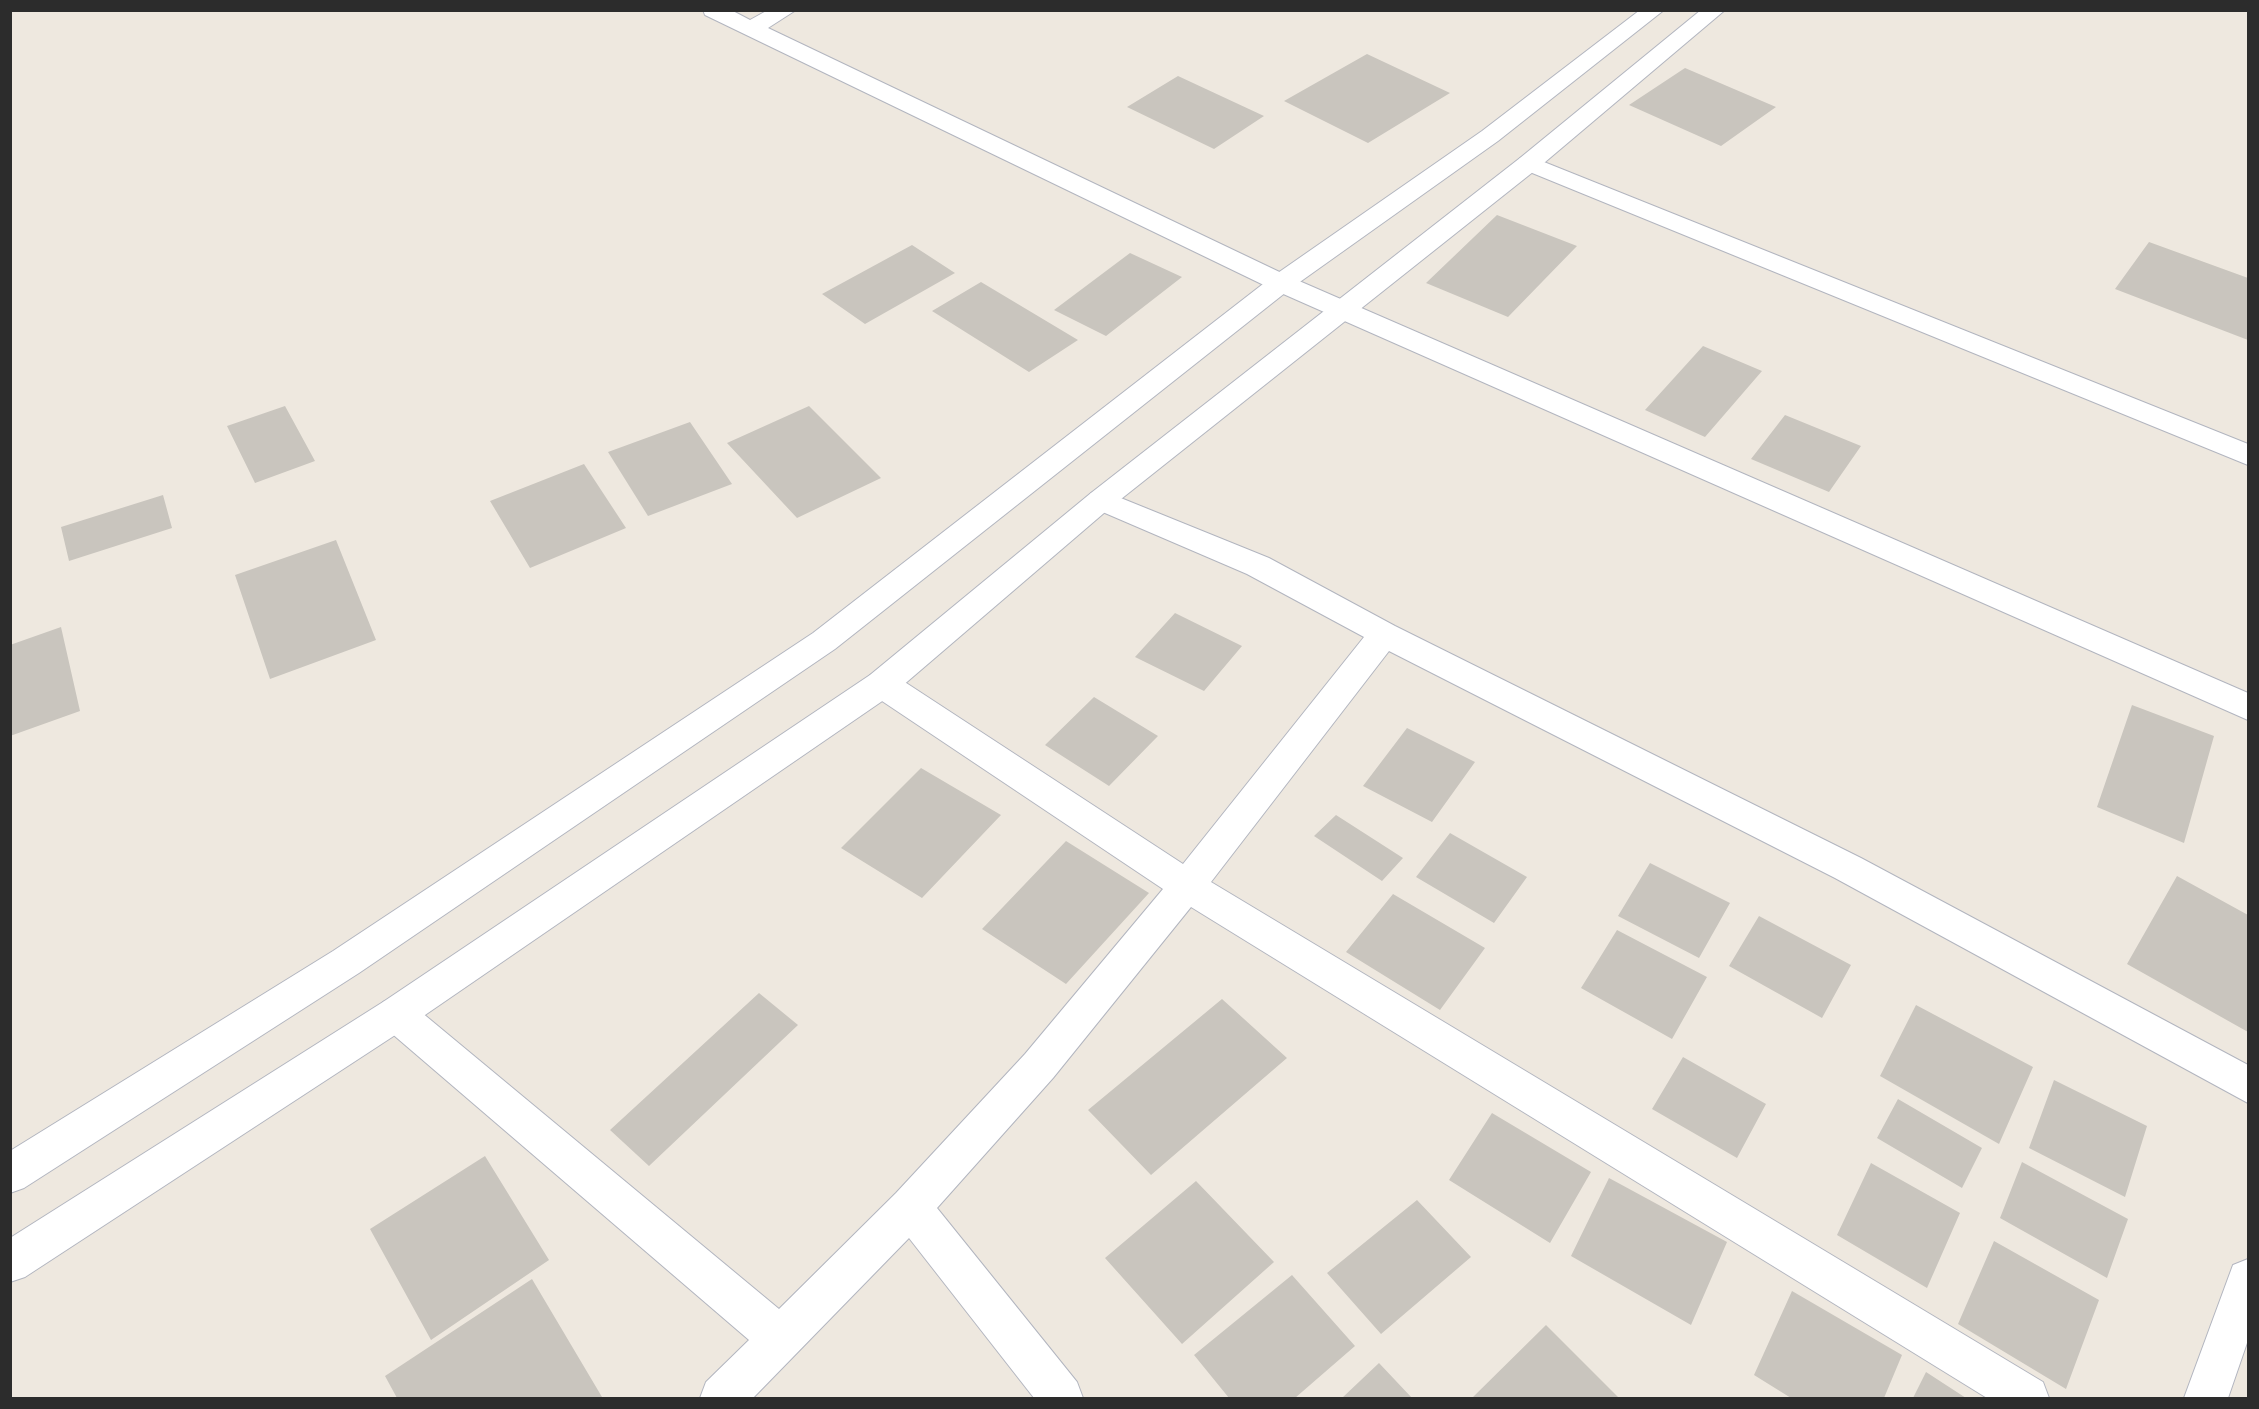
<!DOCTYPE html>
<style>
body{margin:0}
#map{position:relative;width:2259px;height:1409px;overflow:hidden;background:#eee8df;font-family:Overpass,sans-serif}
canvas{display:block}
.frame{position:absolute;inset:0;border:12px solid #2c2c2c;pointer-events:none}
</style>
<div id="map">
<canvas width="2259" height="1409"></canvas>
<div class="frame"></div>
</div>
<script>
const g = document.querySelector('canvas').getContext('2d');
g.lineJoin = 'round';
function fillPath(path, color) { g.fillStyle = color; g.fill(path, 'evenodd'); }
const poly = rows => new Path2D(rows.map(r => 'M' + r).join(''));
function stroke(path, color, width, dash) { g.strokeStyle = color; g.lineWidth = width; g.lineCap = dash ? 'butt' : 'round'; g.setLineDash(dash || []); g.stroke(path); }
fillPath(poly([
 [1367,54,1450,93,1368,143,1284,101],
 [1685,68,1776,107,1721,146,1629,105],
 [1178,76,1264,116,1214,149,1127,107],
 [1497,215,1577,246,1508,317,1426,283],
 [2149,242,2248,278,2248,340,2115,289],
 [912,245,955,273,865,324,822,294],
 [1130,253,1182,277,1106,336,1054,310],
 [981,282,1078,340,1029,372,932,311],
 [1703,346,1762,371,1705,437,1645,410],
 [285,406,315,461,255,483,227,426],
 [809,406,881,478,797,518,727,443],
 [1785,415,1861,446,1829,492,1751,459],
 [690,422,732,484,648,516,608,452],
 [584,464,626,528,530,568,490,501],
 [163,495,172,528,69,561,61,527],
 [336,540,376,640,270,679,235,575],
 [1175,613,1242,646,1204,691,1135,657],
 [61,627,80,711,10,736,10,645],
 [1094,697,1158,736,1109,786,1045,745],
 [2132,705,2214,736,2184,843,2097,807],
 [1407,728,1475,762,1432,822,1363,786],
 [921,768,1001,815,922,898,841,848],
 [1336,815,1403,858,1382,881,1314,836],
 [1450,833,1527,877,1494,923,1416,877],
 [1066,841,1149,893,1066,984,982,929],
 [1650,863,1730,903,1699,958,1618,916],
 [2177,876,2248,915,2248,1032,2127,964],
 [1393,894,1485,948,1440,1010,1346,952],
 [1759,916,1851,965,1822,1018,1729,966],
 [1617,930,1707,977,1672,1039,1581,988],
 [759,993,798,1025,649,1166,610,1130],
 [1222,999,1287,1058,1151,1175,1088,1110],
 [1916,1005,2033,1067,1999,1144,1880,1076],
 [1683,1057,1766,1104,1737,1158,1652,1109],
 [2054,1080,2147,1126,2125,1197,2029,1148],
 [1898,1099,1982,1148,1962,1188,1877,1138],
 [1492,1113,1591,1172,1550,1243,1449,1180],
 [485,1156,549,1260,431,1340,370,1229],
 [2022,1162,2128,1219,2107,1278,2000,1218],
 [1871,1163,1960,1213,1927,1288,1837,1235],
 [1609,1178,1727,1242,1691,1325,1571,1256],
 [1196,1181,1274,1262,1182,1344,1105,1258],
 [1417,1200,1471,1257,1381,1334,1327,1273],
 [1994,1241,2099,1300,2066,1389,1958,1324],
 [1292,1275,1355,1346,1295,1398,1229,1398,1194,1355],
 [532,1279,602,1397,397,1398,385,1376],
 [1792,1291,1902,1355,1884,1398,1791,1398,1754,1375],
 [1546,1325,1619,1398,1472,1398],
 [1379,1363,1412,1398,1342,1398],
 [1926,1372,1966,1398,1913,1398]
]), '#c9c5be');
const minor = poly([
 [703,10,731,10,750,20,768,10,796,10,768,28,1290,277,2248,693,2248,720,1272,289,705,15,703,10],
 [1529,156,2248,444,2248,465,1520,168,1517,163,1520,158,1529,156],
 [1101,490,1269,558,1395,626,1861,858,2248,1065,2248,1103,1835,878,1389,651,1211,882,2043,1382,2049,1398,1987,1398,1191,907,1053,1078,937,1208,1077,1382,1083,1398,1034,1398,909,1238,753,1398,700,1398,706,1382,749,1340,383,1026,377,1014,383,1002,396,997,409,1002,779,1309,896,1193,1025,1054,1163,889,870,693,866,684,870,675,882,672,894,675,1183,864,1364,637,1247,574,1091,507,1086,500,1091,493,1101,490],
 [2248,1259,2248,1340,2228,1398,2184,1398,2233,1265,2248,1259]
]);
const secondary = poly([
 [1640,10,1664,10,1498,141,1290,289,835,649,359,973,24,1188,10,1193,10,1151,333,951,813,633,1272,277,1482,131,1640,10],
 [1701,10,1725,10,1538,168,1111,507,894,693,409,1026,25,1277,10,1282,10,1238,383,1002,870,675,1091,493,1520,158,1701,10]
]);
stroke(minor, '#b2b5bf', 2);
stroke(secondary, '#b2b5bf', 2);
fillPath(minor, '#fff');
fillPath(secondary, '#fff');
</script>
